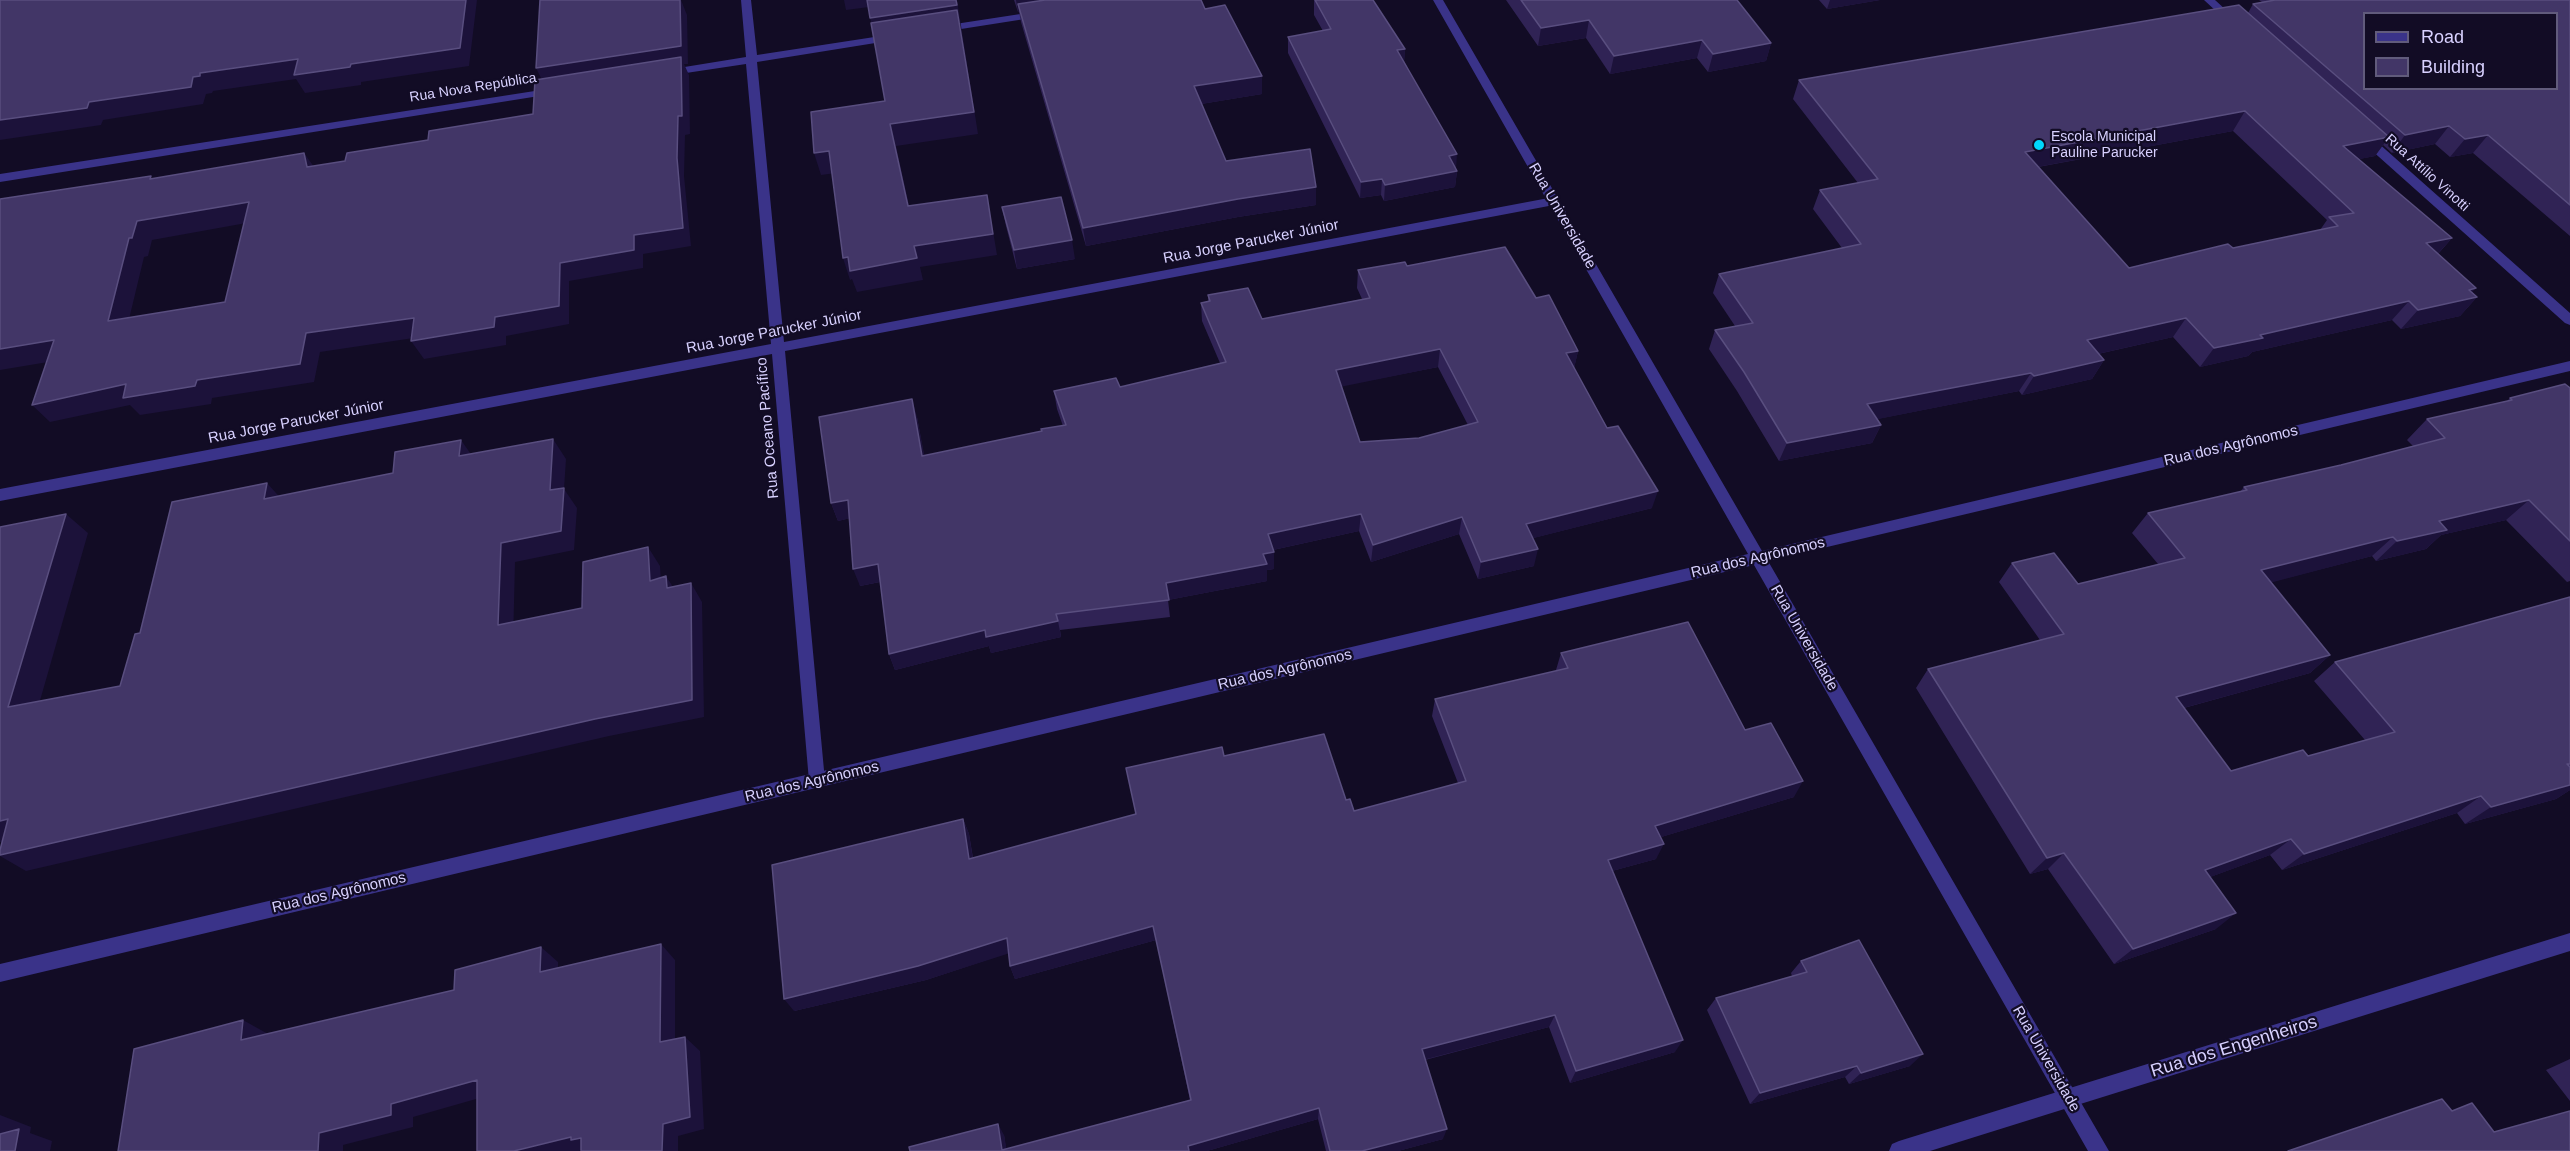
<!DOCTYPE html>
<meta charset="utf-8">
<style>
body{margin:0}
#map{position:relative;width:2570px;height:1151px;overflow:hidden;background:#120c25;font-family:Helvetica,sans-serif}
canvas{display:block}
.legend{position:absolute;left:2363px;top:12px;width:195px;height:78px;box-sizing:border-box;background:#120c25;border:2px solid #615b7c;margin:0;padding:8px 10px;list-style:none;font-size:18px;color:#d8d1ff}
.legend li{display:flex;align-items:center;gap:12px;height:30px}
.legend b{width:30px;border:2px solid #615b7c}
</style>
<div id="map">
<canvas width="2570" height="1151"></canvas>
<ul class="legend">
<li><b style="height:8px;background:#3a3389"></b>Road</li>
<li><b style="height:16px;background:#423667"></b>Building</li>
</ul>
</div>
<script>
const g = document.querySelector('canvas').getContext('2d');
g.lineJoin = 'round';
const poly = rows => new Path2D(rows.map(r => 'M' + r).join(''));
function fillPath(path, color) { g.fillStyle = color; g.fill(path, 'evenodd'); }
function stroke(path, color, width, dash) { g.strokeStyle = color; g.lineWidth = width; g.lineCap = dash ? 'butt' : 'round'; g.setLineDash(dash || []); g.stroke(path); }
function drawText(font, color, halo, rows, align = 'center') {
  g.font = font + ' Helvetica,sans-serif'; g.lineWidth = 4.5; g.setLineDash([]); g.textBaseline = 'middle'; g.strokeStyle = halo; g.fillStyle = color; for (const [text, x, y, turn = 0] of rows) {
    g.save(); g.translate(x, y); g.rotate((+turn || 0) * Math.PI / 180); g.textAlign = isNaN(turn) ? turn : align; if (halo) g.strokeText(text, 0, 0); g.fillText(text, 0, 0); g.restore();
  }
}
fillPath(poly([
 [741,0,751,0,757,55,894,34,899,37,894,40,757,62,784,342,1554,197,1560,201,1554,205,785,351,825,781,823,786,817,788,811,786,809,781,772,354,0,501,0,489,771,344,746,64,666,76,660,73,666,70,746,57,741,0],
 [2204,0,2215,0,2238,21,2237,23,2229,23,2204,0],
 [1040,11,1044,12,1044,16,942,32,937,29,942,26,1040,11],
 [554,88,558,89,558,93,0,182,0,174,554,88],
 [2364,133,2368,134,2570,313,2570,325,2565,323,2360,140,2358,137,2364,133],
 [2570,933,2570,951,1930,1151,1889,1151,1892,1144,1899,1141,2570,933]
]), '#3a3389');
fillPath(poly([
 [1433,0,1443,0,1762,551,2570,361,2570,371,1768,561,2109,1151,2088,1151,1754,565,0,982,0,964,1748,554,1433,0]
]), '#3a3389');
fillPath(poly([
 [1014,0,1201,0,1205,9,1262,76,1262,94,1201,104,1226,161,1316,187,1316,205,1238,217,1086,246,1021,22,1019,12,1018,12],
 [1314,0,1373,0,1405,49,1404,61,1457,171,1455,187,1384,201,1381,195,1360,198,1288,53,1288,37,1323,31,1314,15],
 [1506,0,1737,0,1771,43,1766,61,1708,72,1697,58,1610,74,1586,38,1538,46],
 [1819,0,1880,0,1827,9],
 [2259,0,2570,0,2570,236,2473,153,2450,157,2435,144,2392,153,2383,145,2375,156,2359,159,2452,238,2438,254,2477,297,2460,316,2401,329,2392,320,2252,352,2248,356,2200,367,2173,337,2098,354,2104,360,2092,379,2022,395,2019,391,1877,419,1881,425,1872,443,1779,461,1737,391,1709,349,1715,330,1735,326,1713,293,1719,274,1842,248,1813,209,1820,190,1858,183,1793,99,1799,80,2248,13,2253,4,2262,2],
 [2233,131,2327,220,2320,230,2233,248,2129,268,2038,167],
 [1002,207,1075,259,1017,269,1006,226],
 [1407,266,1536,298,1578,351,1574,368,1652,508,1533,538,1534,566,1478,579,1459,534,1371,562,1359,531,1273,550,1274,569,1267,570,1267,581,1168,600,1170,617,1060,630,1061,637,991,653,989,646,895,670,889,654,880,582,860,586,850,518,838,521,831,503,917,417,924,456,1042,431,1063,426,1057,409,1054,391,1120,387,1220,363,1202,321,1201,303,1208,301,1208,295,1262,319,1362,299,1357,288,1358,270],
 [1438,367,1468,425,1419,438,1360,442,1341,386],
 [2570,388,2570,581,2567,582,2506,520,2441,535,2426,549,2376,561,2372,556,2271,582,2330,655,2310,673,2184,708,2231,771,2308,756,2365,740,2314,681,2335,662,2570,597,2570,790,2556,799,2465,824,2457,813,2282,870,2270,855,2210,877,2216,929,2114,964,2048,869,2030,874,1916,688,1928,669,2040,640,1999,582,2012,563,2078,584,2158,564,2132,533,2148,513,2240,492,2244,487,2341,465,2413,446,2407,440,2427,419,2507,401,2510,398],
 [1561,653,1745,730,1794,797,1661,837,1656,859,1612,871,1675,1052,1570,1083,1549,1027,1425,1060,1443,1139,1398,1151,1326,1151,1318,1119,1207,1151,910,1151,1004,1135,1006,1149,1190,1100,1156,940,1015,979,1010,966,1008,953,926,980,794,1011,963,819,969,834,973,858,1136,814,1126,768,1224,756,1346,800,1354,811,1458,783,1432,716,1435,699,1556,671,1556,670],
 [1801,961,1910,1066,1849,1084,1845,1077,1750,1104,1707,1010,1716,998,1792,976,1791,973],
 [2570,1059,2570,1101,2546,1070]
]), '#302355');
fillPath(poly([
 [466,0,477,0,469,66,361,82,361,85,305,93,296,79,213,91,212,93,206,94,203,104,103,120,101,125,0,140,0,120,193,77,200,73,298,59,351,64],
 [680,0,681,0,687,15,688,64,684,64,689,75,690,134,685,135,684,176,691,246,643,254,643,268,569,281,569,324,506,336,506,345,424,359,411,341,495,317,560,263,634,235,677,158,678,116,545,86,536,68],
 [844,0,868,0,869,7,846,10],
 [957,0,978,134,896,146,914,228,908,206,890,124,874,34,870,18],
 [1016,0,1093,0,1018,4,1019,12,1018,12],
 [1830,0,1880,0,1827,9],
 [1589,20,1586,38,1538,46,1541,28],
 [1702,40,1697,58,1610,74,1614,56],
 [1771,43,1766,61,1708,72,1713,54],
 [1405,49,1404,65,1397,50],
 [1262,76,1262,94,1195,105,1194,86],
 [2245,111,2233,131,2015,171,2025,152],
 [2449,126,2435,144,2392,153,2405,135],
 [2488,135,2473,153,2450,157,2465,139],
 [2389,137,2375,156,2329,165,2343,146],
 [829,151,836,173,821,175,814,153],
 [304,153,317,171,307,167],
 [1457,154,1456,170,1449,156],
 [1457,171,1455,187,1384,201,1385,185],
 [1382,179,1381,195,1360,198,1361,182],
 [1316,187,1316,205,1238,217,1086,246,1083,228,1238,199],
 [987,195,997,255,920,267,923,280,857,292,852,279,850,280,843,258,914,246],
 [249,202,263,220,152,240,148,256,144,257,124,340,108,321,129,238,137,221],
 [2452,238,2435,257,2426,243],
 [1072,240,1075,259,1017,269,1014,250],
 [2476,288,2466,299,2477,297,2460,316,2401,329,2418,310],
 [2409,301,2392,320,2252,352,2248,356,2200,367,2214,348,2260,335],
 [414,318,427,336,320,352,314,382,212,398,211,404,140,415,130,405,50,422,32,405,126,384,197,380,306,333],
 [2186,318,2173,337,2075,359,2087,340],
 [54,340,72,358,0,370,0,349],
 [1440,349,1438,367,1335,388,1336,370],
 [1578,351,1574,369,1566,353],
 [2104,360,2092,379,2022,395,2034,376],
 [2031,373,2019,391,1858,423,1867,404],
 [912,399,917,417,928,474,922,456],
 [1881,425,1872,443,1779,461,1787,443],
 [553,439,566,459,564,489,577,508,574,550,515,562,513,644,498,625,501,543,550,490],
 [461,440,475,460,459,456],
 [267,483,285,503,264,499],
 [1658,491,1652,508,1522,541,1526,524],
 [848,500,855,517,838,521,831,503],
 [2529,500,2506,520,2441,535,2426,549,2376,561,2397,541,2439,521],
 [66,514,88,533,33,725,8,707],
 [1361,514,1359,531,1268,551,1268,534],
 [1462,517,1459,534,1371,562,1373,545],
 [2393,537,2372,556,2243,590,2261,570],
 [648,547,660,566,662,600,650,581],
 [1538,549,1534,566,1478,579,1481,562],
 [1274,552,1274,569,1267,570,1267,581,1168,600,1166,583,1263,554],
 [878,564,884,581,860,586,853,569],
 [666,576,678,595,667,588],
 [691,583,702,602,704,717,609,736,26,871,0,856,0,855],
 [1058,621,1061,637,991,653,989,646,895,670,889,654,985,630],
 [2330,655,2310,673,2158,715,2176,697],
 [1803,781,1794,797,1648,841,1655,826],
 [2570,785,2570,790,2556,799,2465,824,2491,807],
 [2481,796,2457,813,2282,870,2304,854],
 [8,819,34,836,0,842,0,821],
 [963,819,969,834,975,873,969,859],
 [2291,839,2270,855,2186,886,2205,870],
 [1664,844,1656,859,1601,874,1608,860],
 [2064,853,2048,869,2030,874,2047,858],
 [2236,913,2216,929,2114,964,2133,949],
 [1153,926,1156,940,1015,979,1010,966],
 [1007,938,1013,952,926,980,794,1011,784,999],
 [661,944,675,960,675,1056,660,1042],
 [541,947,558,962,558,987,540,972],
 [1555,1015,1549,1027,1419,1061,1422,1049],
 [243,1020,268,1034,241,1040],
 [685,1037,700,1051,704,1129,678,1136,678,1151,662,1151,663,1124],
 [1683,1040,1675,1052,1570,1083,1576,1071],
 [1923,1054,1910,1066,1849,1084,1861,1073],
 [1857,1066,1845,1077,1750,1104,1760,1093],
 [477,1080,497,1093,413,1117,413,1127,343,1145,343,1151,318,1151,319,1133,391,1104],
 [1319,1108,1318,1119,1207,1151,1189,1151,1188,1146],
 [0,1115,31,1127,30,1133,52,1141,50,1151,15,1151,0,1139],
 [998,1124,1004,1135,1007,1151,1002,1151],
 [1447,1129,1443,1139,1398,1151,1362,1151],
 [571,1137,581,1138,585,1149,579,1151,514,1151]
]), '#1c123a');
const building = poly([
 [0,0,466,0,460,48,351,64,350,67,294,75,298,59,200,73,200,76,193,77,191,87,89,102,87,108,0,120,0,0],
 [540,0,680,0,681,46,536,68,540,0],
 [867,0,956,0,957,5,870,18,867,0],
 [1045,0,1201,0,1205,9,1225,5,1262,76,1194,86,1226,161,1310,149,1316,187,1238,199,1083,228,1018,4,1045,0],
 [1315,0,1373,0,1405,49,1397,50,1457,154,1449,156,1457,171,1385,185,1382,179,1361,182,1288,37,1331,29,1315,0],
 [1521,0,1737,0,1771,43,1713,54,1702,40,1614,56,1589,20,1541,28,1521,0],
 [2275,0,2570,0,2570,205,2488,135,2465,139,2449,126,2405,135,2253,4,2275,0],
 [2364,14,2556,14,2556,88,2364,88,2364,14],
 [2239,5,2389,137,2343,146,2452,238,2426,243,2476,288,2469,290,2477,297,2418,310,2409,301,2260,335,2263,338,2214,348,2186,318,2087,340,2104,360,2034,376,2031,373,1867,404,1881,425,1787,443,1744,372,1715,330,1753,323,1719,274,1861,244,1820,190,1878,179,1799,80,2239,5],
 [2245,111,2354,213,2329,217,2338,226,2233,248,2228,244,2129,268,2025,152,2245,111],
 [957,10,974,112,890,124,908,206,987,195,993,234,914,246,917,258,850,271,848,257,843,258,829,151,814,153,811,112,885,101,871,23,957,10],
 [681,57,682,116,678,116,677,158,683,228,634,235,634,250,560,263,559,306,495,317,494,327,411,341,414,318,306,333,300,364,197,380,195,386,123,398,126,384,32,405,54,340,0,349,0,199,151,176,150,179,304,153,307,167,345,161,347,153,428,140,429,131,533,114,535,80,681,57],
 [249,202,225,302,108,321,129,238,132,238,137,221,249,202],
 [1061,197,1072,240,1014,250,1002,207,1061,197],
 [1505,247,1536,298,1549,295,1578,351,1566,353,1607,428,1618,426,1658,491,1526,524,1538,549,1481,562,1462,517,1373,545,1361,514,1268,534,1274,552,1263,554,1267,564,1166,583,1169,600,1056,614,1058,621,986,637,985,630,889,654,878,564,853,569,848,500,831,503,819,417,912,399,922,456,1042,431,1041,429,1066,425,1054,391,1116,378,1120,387,1226,362,1201,303,1210,301,1208,295,1248,288,1262,319,1370,298,1358,270,1405,262,1407,266,1505,247],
 [1440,349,1478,422,1419,438,1360,442,1336,370,1440,349],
 [2565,384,2570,388,2570,541,2529,500,2439,521,2447,530,2397,541,2393,537,2261,570,2330,655,2176,697,2231,771,2303,750,2308,756,2395,732,2335,662,2570,597,2570,764,2567,764,2570,767,2570,785,2491,807,2481,796,2304,854,2291,839,2205,870,2236,913,2133,949,2064,853,2047,858,1928,669,2064,634,2012,563,2054,553,2078,584,2185,558,2148,513,2247,490,2244,487,2341,465,2445,438,2427,419,2512,400,2510,398,2565,384],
 [553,439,550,490,564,488,561,531,501,543,498,625,582,608,583,562,648,547,650,581,666,576,667,588,691,583,692,700,595,719,0,855,0,850,8,819,0,821,0,527,66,514,8,707,120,686,135,634,140,633,172,502,267,483,264,499,393,473,395,452,461,440,459,456,553,439],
 [1688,622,1745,730,1771,723,1803,781,1655,826,1664,844,1608,860,1683,1040,1576,1071,1555,1015,1422,1049,1447,1129,1362,1151,1330,1151,1319,1108,1188,1146,1189,1151,910,1151,909,1147,998,1124,1002,1150,1191,1100,1153,926,1010,966,1007,938,918,966,784,999,772,865,963,819,969,859,1136,814,1126,768,1222,747,1224,756,1324,734,1346,800,1350,799,1354,811,1466,781,1435,699,1568,668,1561,653,1688,622],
 [1859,940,1923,1054,1861,1073,1857,1066,1760,1093,1716,998,1807,972,1801,961,1859,940],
 [661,944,660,1042,685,1037,690,1117,663,1124,662,1151,581,1151,581,1138,571,1140,571,1137,514,1151,477,1151,477,1080,391,1104,391,1115,319,1133,318,1151,118,1151,134,1049,243,1020,241,1040,454,990,455,970,541,947,540,972,661,944],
 [2442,1099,2452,1111,2472,1103,2494,1132,2570,1111,2570,1151,2288,1151,2442,1099],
 [19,1129,15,1151,0,1151,0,1134,19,1129]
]);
fillPath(building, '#423667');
stroke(building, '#594e7f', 1.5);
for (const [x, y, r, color] of [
 [2039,145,6,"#00d7fc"]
]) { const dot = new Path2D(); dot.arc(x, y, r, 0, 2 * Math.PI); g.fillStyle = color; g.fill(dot); stroke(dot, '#120c25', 2); }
drawText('14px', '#d8d1ff', '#120c25', [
 ["Rua Nova República",473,88,-9],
 ["Rua Attílio Vinotti",2427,173,42]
]);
drawText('14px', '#d8d1ff', '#120c25', [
 ["Escola Municipal",2051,137],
 ["Pauline Parucker",2051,153]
], 'left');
drawText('15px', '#d8d1ff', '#120c25', [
 ["Rua Universidade",1562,216,60],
 ["Rua Jorge Parucker Júnior",1251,242,-11],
 ["Rua Jorge Parucker Júnior",774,332,-11],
 ["Rua Jorge Parucker Júnior",296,422,-11],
 ["Rua Oceano Pacífico",768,428,-95],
 ["Rua dos Agrônomos",2231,446,-13],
 ["Rua dos Agrônomos",1758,558,-13],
 ["Rua Universidade",1804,638,60],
 ["Rua dos Agrônomos",1285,670,-13],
 ["Rua dos Agrônomos",812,782,-13],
 ["Rua dos Agrônomos",339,893,-13],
 ["Rua Universidade",2046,1059,60]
]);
drawText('18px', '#d8d1ff', '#120c25', [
 ["Rua dos Engenheiros",2234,1047,-17]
]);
</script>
